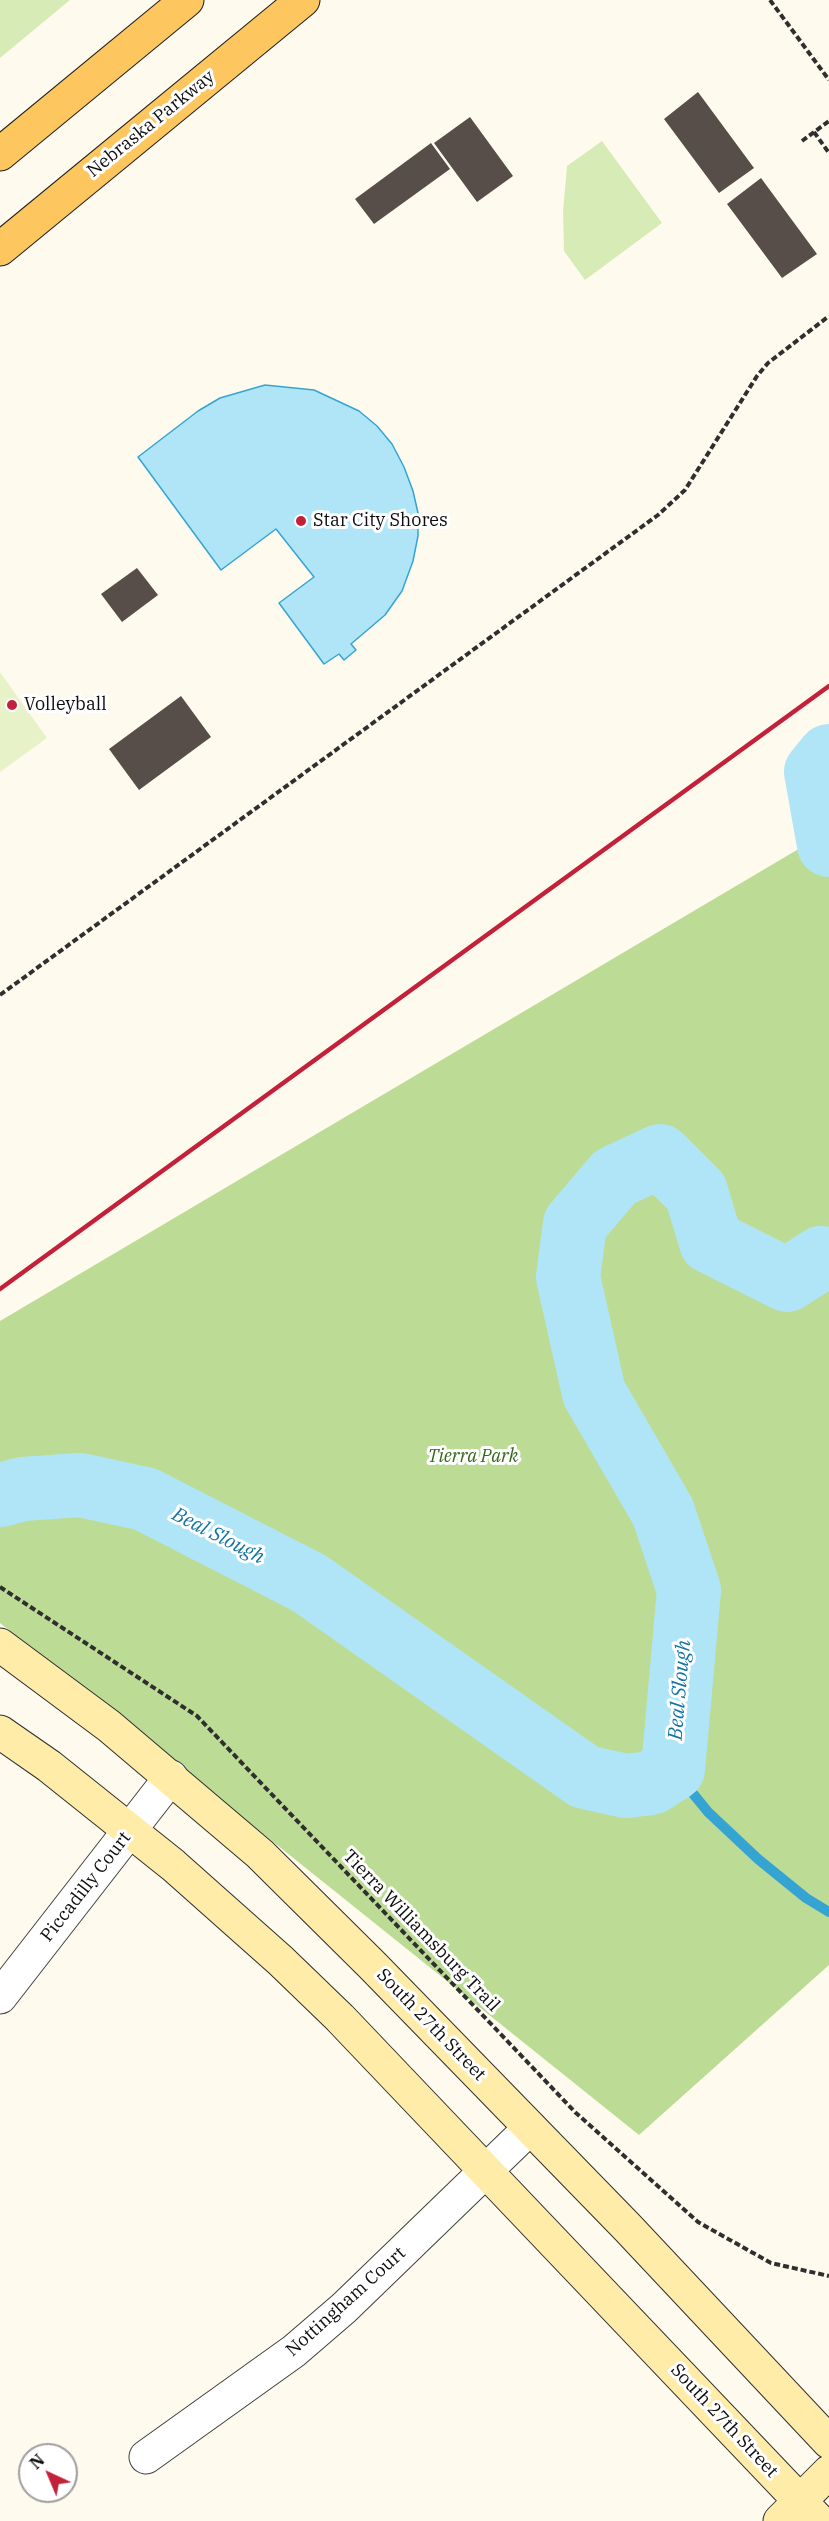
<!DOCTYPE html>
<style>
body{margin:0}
#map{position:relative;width:829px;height:2521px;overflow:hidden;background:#fffaee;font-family:"IBM Plex Serif",serif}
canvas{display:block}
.north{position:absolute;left:18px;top:2443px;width:60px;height:60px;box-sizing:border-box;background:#fff;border:2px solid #9e9e9e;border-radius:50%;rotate:316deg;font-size:16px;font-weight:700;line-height:24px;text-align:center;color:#0d0d0d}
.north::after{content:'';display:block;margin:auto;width:21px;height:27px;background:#c32039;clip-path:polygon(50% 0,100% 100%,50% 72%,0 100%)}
</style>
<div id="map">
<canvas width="829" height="2521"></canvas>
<div class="north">N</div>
</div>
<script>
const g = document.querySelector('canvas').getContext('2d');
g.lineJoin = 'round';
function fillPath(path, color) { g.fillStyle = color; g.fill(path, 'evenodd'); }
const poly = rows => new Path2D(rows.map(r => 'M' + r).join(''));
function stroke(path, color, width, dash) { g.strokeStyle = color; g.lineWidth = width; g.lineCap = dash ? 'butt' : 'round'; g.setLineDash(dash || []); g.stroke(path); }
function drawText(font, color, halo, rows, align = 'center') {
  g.font = font + ' "IBM Plex Serif",serif'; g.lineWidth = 6; g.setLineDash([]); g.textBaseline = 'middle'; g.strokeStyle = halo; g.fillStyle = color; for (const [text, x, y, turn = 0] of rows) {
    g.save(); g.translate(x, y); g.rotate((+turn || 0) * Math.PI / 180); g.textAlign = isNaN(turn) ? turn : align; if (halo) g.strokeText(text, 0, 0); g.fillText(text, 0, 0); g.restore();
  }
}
fillPath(poly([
 [0,0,70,0,0,58],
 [602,141,662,223,585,280,564,251,563,212,567,166]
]), '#d7ebb6');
fillPath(poly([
 [829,831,829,1965,639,2135,0,1623,0,1321]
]), '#bcdc95');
fillPath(poly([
 [0,672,47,738,0,772]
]), '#e8f2c8');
const water = poly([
 [265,385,314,390,359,411,377,426,392,444,404,467,413,491,418,513,418,536,413,561,402,591,385,615,351,644,356,650,344,660,339,654,324,664,279,603,314,577,276,529,221,570,138,457,198,411,220,398,265,385]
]);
fillPath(water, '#b0e5f8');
stroke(water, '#35a4d2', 1.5);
stroke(poly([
 [673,1769,708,1812,758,1859,806,1898,829,1912]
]), '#35a4d2', 10);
stroke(poly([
 [829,756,816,772,829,845],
 [0,1495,23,1489,80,1485,145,1499,309,1583,585,1777,626,1786,651,1783,673,1769,689,1590,663,1512,594,1393,568,1277,575,1224,615,1177,660,1156,696,1192,711,1242,787,1280,821,1258,829,1259]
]), '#b0e5f8', 64);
fillPath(poly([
 [698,92,754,168,719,193,664,119],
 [470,117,513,176,477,202,434,143],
 [431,143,450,169,374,224,355,199],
 [761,178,817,254,782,278,727,204],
 [137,568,158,595,122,622,101,594],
 [181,696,211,737,139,790,109,749]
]), '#574d49');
const street = poly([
 [0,1997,171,1777],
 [146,2457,294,2351,344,2308,530,2128]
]);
const secondary = poly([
 [0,1645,109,1726,260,1854,373,1966,627,2227,829,2442],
 [0,1732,49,1766,173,1865,281,1961,340,2018,819,2521],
 [780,2521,829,2472]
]);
const primary = poly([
 [0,154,187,0],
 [0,249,303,0]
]);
stroke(street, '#404040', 35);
stroke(secondary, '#2f2f2f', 35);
stroke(primary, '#1e1e1e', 35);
stroke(poly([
 [770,0,829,80],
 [814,132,829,153],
 [802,141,829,121],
 [0,995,658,515,685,490,757,376,768,363,829,316],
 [0,1587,197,1716,576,2113,698,2222,771,2263,829,2276]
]), '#2f2f2f', 4, [6, 3]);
stroke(street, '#fff', 33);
stroke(secondary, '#ffeca9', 33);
stroke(primary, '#fdc65f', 33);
stroke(poly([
 [0,1289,829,686]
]), '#c32039', 4.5);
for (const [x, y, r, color] of [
 [301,521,6,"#c32039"],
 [12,705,6,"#c32039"]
]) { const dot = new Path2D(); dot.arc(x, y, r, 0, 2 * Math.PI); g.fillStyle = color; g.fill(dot); stroke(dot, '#fff', 2); }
drawText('18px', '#0d0d0d', '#fff', [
 ["Nebraska Parkway",151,124,-39],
 ["Piccadilly Court",86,1887,-52],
 ["Tierra Williamsburg Trail",421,1931,46],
 ["South 27th Street",431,2025,46],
 ["Nottingham Court",346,2302,-42],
 ["South 27th Street",724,2421,47]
]);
drawText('18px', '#0d0d0d', '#fff', [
 ["Star City Shores",313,521],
 ["Volleyball",24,705]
], 'left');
drawText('italic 18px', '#33681b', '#fff', [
 ["Tierra Park",473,1457]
]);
drawText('italic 20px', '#1274a4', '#fff', [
 ["Beal Slough",218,1536,27],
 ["Beal Slough",680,1690,-85]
]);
</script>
